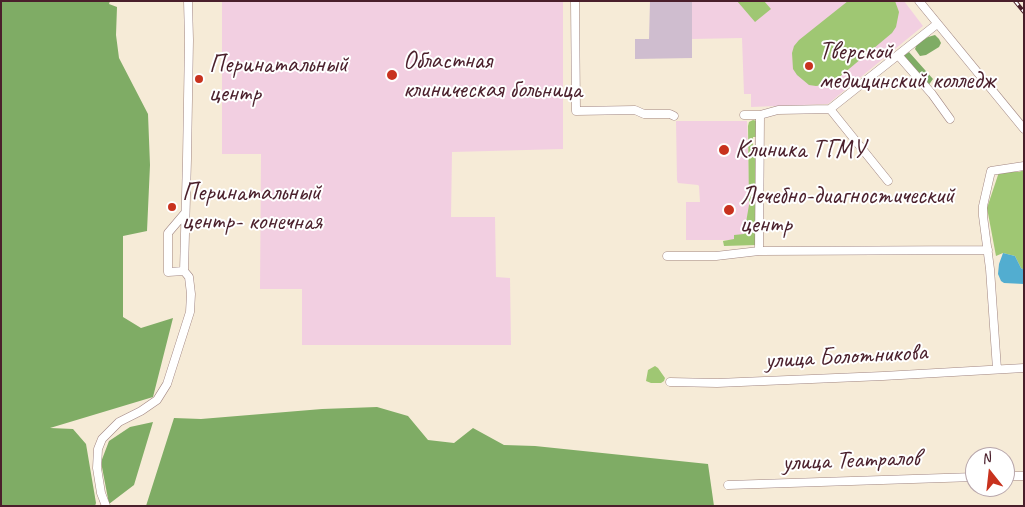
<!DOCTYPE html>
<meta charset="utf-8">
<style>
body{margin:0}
#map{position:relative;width:1025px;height:507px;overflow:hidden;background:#f6ebd7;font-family:Caveat,sans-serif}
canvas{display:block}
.frame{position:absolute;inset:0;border:2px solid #4a1f2b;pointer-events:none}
.north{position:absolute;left:965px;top:447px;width:50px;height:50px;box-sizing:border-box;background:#fff;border:1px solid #b7a5aa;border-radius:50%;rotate:344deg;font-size:14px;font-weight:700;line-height:20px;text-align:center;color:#4a1f2b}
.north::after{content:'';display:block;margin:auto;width:18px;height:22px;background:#c8321e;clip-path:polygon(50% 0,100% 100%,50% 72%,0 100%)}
</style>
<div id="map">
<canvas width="1025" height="507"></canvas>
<div class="frame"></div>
<div class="north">N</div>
</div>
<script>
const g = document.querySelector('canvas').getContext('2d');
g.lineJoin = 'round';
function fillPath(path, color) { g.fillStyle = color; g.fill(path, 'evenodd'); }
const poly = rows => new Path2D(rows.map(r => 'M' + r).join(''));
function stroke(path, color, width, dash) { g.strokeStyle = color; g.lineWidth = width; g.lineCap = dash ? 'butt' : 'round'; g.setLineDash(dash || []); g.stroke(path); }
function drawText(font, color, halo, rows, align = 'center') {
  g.font = font + ' Caveat,sans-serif'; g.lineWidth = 4; g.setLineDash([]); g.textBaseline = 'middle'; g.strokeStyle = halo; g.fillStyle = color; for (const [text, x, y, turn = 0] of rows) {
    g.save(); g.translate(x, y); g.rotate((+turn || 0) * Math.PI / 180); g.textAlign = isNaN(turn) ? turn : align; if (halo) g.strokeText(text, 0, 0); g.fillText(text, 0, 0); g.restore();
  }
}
fillPath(poly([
 [222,1,563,1,563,149,452,152,451,217,495,217,496,277,510,278,511,345,302,345,302,289,260,289,261,154,222,154],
 [692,1,904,1,923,26,828,104,751,107,751,94,744,94,742,38,692,39],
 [676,121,747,121,751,240,686,240,686,202,700,202,699,186,698,185,678,183,677,180]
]), '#f2cfe1');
fillPath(poly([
 [650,1,692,1,692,58,635,59,635,39,649,39]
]), '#cfbdcf');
fillPath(poly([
 [737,1,764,1,771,9,755,22],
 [848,1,895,1,899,12,896,27,892,33,831,84,816,86,809,85,797,75,793,69,792,53,794,46,799,40],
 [753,120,757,121,757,137,753,137,753,147,757,148,756,245,724,246,723,241,734,239,734,235,744,234,749,205,748,126,749,122],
 [1024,170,1024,270,1021,268,1015,256,1003,253,996,256,987,208,999,172,1019,172],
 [655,366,658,368,665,378,664,381,661,383,651,383,646,381,648,370]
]), '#9fc773');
fillPath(poly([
 [1,1,110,1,109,4,117,7,116,35,119,58,148,114,150,165,147,231,123,236,123,317,141,328,173,318,153,397,50,428,73,429,86,444,96,503,95,506,1,506],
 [935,35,939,39,941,43,939,47,926,55,920,56,915,49,917,44,928,37],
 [909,52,933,79,928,86,902,57],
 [377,407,408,416,428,440,454,443,473,428,504,445,535,446,708,464,714,506,146,506,174,418,201,419,322,409],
 [153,422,134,485,109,504,101,462,109,441,130,427]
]), '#7fac65');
fillPath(poly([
 [1003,253,1015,256,1021,268,1024,270,1024,284,1004,283,1001,281,998,274,999,264]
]), '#52add0');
const minor = poly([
 [575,1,576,111,635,110,644,114,670,114,674,116],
 [919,1,1024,129],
 [898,55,932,94,950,119],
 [830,109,888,181],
 [744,115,760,115,778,110,830,109,937,24],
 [185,213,168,233,168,272,184,271,187,159,189,40,188,1],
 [759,251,760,115],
 [667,256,716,256,759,251,988,250],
 [997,369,990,269,983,216,983,206,991,171,1024,166],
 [670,382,717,383,883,376,1024,368],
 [1005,476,1024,476],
 [728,485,975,477],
 [106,506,101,493,97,468,98,449,102,439,119,422,141,411,157,400,167,384,190,312,191,294,189,277,184,271]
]);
stroke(minor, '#a08581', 9);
stroke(minor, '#fff', 8);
const rail = poly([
 [1015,1,1024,12]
]);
stroke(rail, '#4a1f2b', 4);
stroke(rail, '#fff', 2, [5.5]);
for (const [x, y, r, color] of [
 [809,66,5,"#c8321e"],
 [392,75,6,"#c8321e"],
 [199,79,5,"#c8321e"],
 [724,150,6,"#c8321e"],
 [172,207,5,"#c8321e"],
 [729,210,6,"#c8321e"]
]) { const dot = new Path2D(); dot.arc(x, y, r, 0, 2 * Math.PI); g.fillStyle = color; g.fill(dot); stroke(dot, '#fff', 2); }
drawText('25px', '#4a1f2b', '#fff', [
 ["Тверской",819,52],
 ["медицинский колледж",819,81],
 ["Областная",403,61],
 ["клиническая больница",403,90],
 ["Перинатальный",209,65],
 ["центр",209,94],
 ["Клиника ТГМУ",735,150],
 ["Перинатальный",182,193],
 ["центр- конечная",182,222],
 ["Лечебно-диагностический",740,196],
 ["центр",740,225]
], 'left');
drawText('25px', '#4a1f2b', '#fff', [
 ["улица Болотникова",846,357,-3],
 ["улица Театралов",851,461,-2]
]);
</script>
